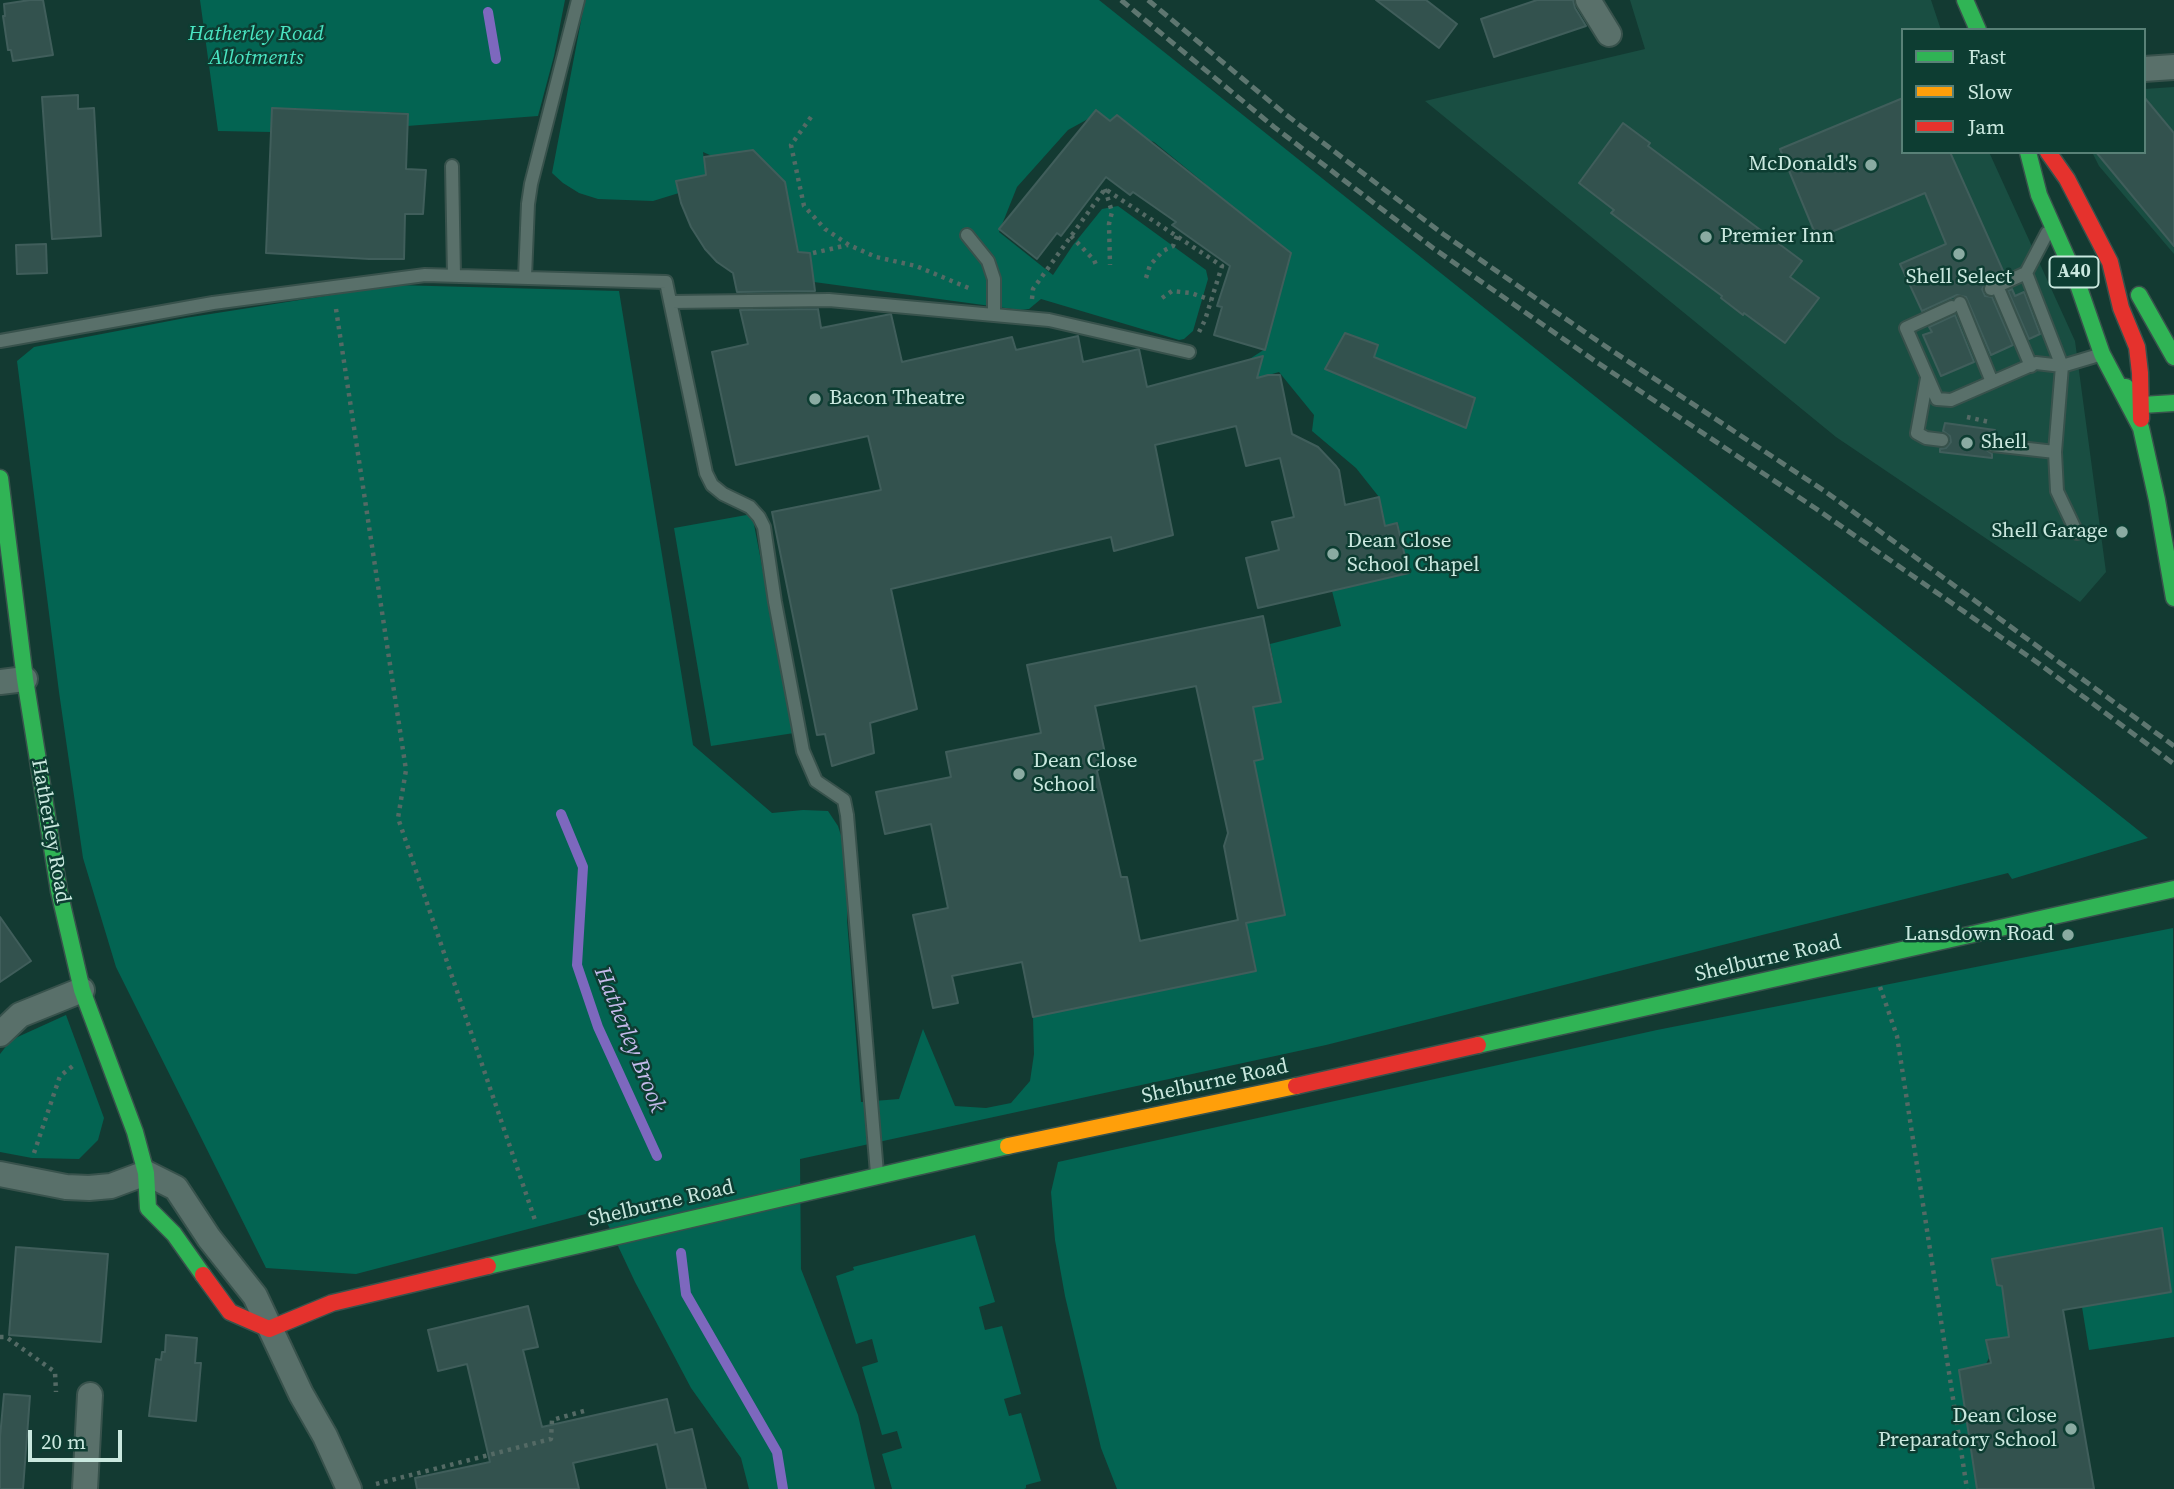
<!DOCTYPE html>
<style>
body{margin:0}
#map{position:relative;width:2174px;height:1489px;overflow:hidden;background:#133a32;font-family:"Source Serif 4",serif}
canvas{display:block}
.legend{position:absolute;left:1901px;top:28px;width:245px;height:126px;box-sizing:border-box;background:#0d3d32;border:2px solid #598177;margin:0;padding:9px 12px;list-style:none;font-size:21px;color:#cae8df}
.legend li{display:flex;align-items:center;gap:14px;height:35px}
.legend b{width:35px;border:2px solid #598177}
.scale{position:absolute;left:28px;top:1430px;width:94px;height:32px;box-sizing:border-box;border:4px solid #cae8df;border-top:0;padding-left:9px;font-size:21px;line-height:24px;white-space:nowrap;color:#cae8df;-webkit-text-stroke:5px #0d3d32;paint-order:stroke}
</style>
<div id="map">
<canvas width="2174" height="1489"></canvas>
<ul class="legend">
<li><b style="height:9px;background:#30b455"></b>Fast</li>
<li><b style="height:9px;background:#ff9f0a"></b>Slow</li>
<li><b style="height:9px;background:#e5322d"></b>Jam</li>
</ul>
<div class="scale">20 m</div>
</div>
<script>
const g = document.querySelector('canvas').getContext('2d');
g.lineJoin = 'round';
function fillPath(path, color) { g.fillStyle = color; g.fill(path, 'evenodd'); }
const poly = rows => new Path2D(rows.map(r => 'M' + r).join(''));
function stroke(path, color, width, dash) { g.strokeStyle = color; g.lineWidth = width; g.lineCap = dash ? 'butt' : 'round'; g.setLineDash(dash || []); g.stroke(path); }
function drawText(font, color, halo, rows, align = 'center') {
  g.font = font + ' "Source Serif 4",serif'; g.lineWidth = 5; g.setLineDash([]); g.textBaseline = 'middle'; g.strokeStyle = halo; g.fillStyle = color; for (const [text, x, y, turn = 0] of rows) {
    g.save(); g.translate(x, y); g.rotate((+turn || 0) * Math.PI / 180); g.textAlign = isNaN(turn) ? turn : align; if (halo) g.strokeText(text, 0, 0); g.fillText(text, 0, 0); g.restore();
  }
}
fillPath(poly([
 [1630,0,1931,0,1941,30,1903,30,1903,152,1989,152,2075,341,2106,572,2080,602,1836,437,1425,101,1645,49],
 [2174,87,2174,254,2099,166,2092,152,2144,152,2144,89]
]), '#194e42');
fillPath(poly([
 [200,0,565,0,554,56,538,116,407,126,407,113,273,108,271,132,218,131],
 [585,0,1099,0,2148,838,2012,879,2008,873,1326,1045,800,1159,801,1269,858,1415,875,1489,749,1489,741,1458,691,1388,635,1282,601,1210,356,1274,266,1268,116,967,83,858,59,692,17,361,34,347,185,318,395,285,619,291,693,745,772,813,803,810,828,811,838,826,847,854,847,920,861,1102,899,1099,923,1029,955,1106,986,1108,1011,1103,1030,1081,1034,1054,1033,1017,1256,971,1246,923,1285,914,1254,761,1263,759,1253,707,1281,701,1270,644,1341,626,1332,591,1409,573,1398,523,1385,526,1379,497,1356,468,1312,431,1314,415,1279,372,1255,379,1248,360,1265,349,1287,267,1203,182,1154,142,1088,119,1068,130,1017,187,999,232,1053,275,1073,245,1102,209,1118,206,1206,270,1208,279,1193,331,1184,339,1179,340,1041,299,1029,309,1020,310,814,282,810,254,798,252,785,182,753,150,712,156,703,152,706,175,676,181,679,193,653,201,598,199,579,193,563,183,552,173],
 [752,514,794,733,711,746,674,528],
 [2173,928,2174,1337,2089,1350,2082,1307,2171,1292,2162,1228,1998,1258,1993,1262,1997,1285,2002,1286,2009,1337,1986,1341,1989,1358,1986,1364,1959,1370,1977,1489,1117,1489,1101,1448,1065,1296,1055,1240,1051,1192,1058,1162,1657,1030],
 [66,1015,104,1118,98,1140,79,1159,32,1158,0,1152,0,1054,11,1040],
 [975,1235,995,1302,979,1307,985,1330,1002,1326,1021,1394,1004,1399,1009,1416,1021,1413,1041,1481,1026,1485,1026,1488,1024,1489,892,1489,882,1454,902,1448,897,1431,882,1435,862,1367,878,1362,872,1339,856,1344,836,1276,854,1270,853,1267]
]), '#036452');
stroke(poly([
 [488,12,496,59],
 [561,814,583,867,577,965,598,1027,657,1156],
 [681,1253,686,1294,777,1452,783,1489]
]), '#7d68be', 10);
const building = poly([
 [30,0,43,0,53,55,13,61,11,50,8,50,3,16,5,16,4,4,30,0],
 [1376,0,1426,0,1457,24,1439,48,1376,0],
 [1537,0,1573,0,1575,8,1586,26,1494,57,1481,19,1537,0],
 [78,95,78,109,94,108,101,236,52,239,42,97,78,95],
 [2144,97,2174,133,2174,246,2096,152,2144,152,2144,97],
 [1903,98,1903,152,1950,152,2004,273,1987,281,1982,289,1985,296,1992,297,2013,345,1991,355,1966,297,1957,295,1922,311,1900,264,1946,244,1925,193,1817,238,1780,149,1903,98],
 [272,108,408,114,406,169,426,170,423,214,405,214,404,259,369,259,266,253,272,108],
 [1096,110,1110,121,1117,115,1291,253,1265,350,1214,335,1222,307,1217,306,1230,266,1172,225,1176,222,1133,192,1130,195,1106,177,1061,236,1057,233,1037,259,999,229,1096,110],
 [1623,123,1650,143,1648,146,1802,261,1790,277,1819,298,1785,343,1744,313,1743,315,1721,298,1722,296,1611,213,1614,210,1579,183,1623,123],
 [753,150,785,182,798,252,810,253,815,291,737,292,733,273,717,262,705,249,691,227,681,203,676,181,706,175,704,157,753,150],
 [46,244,47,273,17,274,16,245,46,244],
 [2012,289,2015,296,2024,292,2040,334,2029,339,2008,291,2012,289],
 [818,309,821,328,891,314,902,362,1012,337,1016,350,1078,336,1083,362,1139,349,1147,387,1263,356,1257,378,1268,375,1280,375,1292,434,1318,447,1336,466,1339,470,1345,505,1379,497,1385,526,1397,523,1409,573,1258,608,1246,558,1279,550,1272,522,1294,517,1280,458,1246,466,1236,426,1155,445,1173,535,1114,551,1111,537,891,589,917,709,870,723,874,753,832,766,825,734,817,735,772,512,881,490,868,436,736,465,712,352,748,344,740,310,818,309],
 [1955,315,1974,362,1941,376,1923,335,1932,332,1929,327,1955,315],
 [1345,333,1378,345,1374,357,1475,398,1466,428,1325,369,1345,333],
 [1945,423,1995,430,1994,436,1989,437,1984,443,1985,449,1992,454,1992,458,1940,452,1940,449,1946,448,1951,442,1950,436,1943,431,1945,423],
 [1263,616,1281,702,1253,707,1263,759,1254,761,1285,915,1246,923,1256,971,1033,1017,1022,962,952,976,958,1003,933,1008,913,915,948,908,931,824,885,834,876,792,951,777,946,752,1041,733,1027,665,1263,616],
 [1196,686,1228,833,1224,846,1238,920,1140,941,1127,877,1121,877,1097,771,1107,763,1095,706,1196,686],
 [0,917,31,961,0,982,0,917],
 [2162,1228,2171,1292,2063,1310,2094,1489,1977,1489,1959,1370,1991,1363,1986,1340,2009,1337,2002,1286,1997,1285,1992,1259,2162,1228],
 [16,1247,108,1254,101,1342,9,1335,16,1247],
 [528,1306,538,1347,523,1350,542,1427,667,1399,675,1433,692,1429,706,1489,667,1489,657,1444,573,1463,579,1489,417,1489,415,1478,490,1462,467,1364,438,1371,428,1330,528,1306],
 [166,1335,197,1338,195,1363,201,1363,196,1421,149,1416,156,1359,161,1360,162,1352,165,1352,166,1335],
 [4,1394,30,1396,23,1489,0,1489,0,1437,4,1394]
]);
fillPath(building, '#33524e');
stroke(building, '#405e5b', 2);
const lane = poly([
 [452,166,454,276],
 [967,235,988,261,994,279,994,315],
 [2026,273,2062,366,2055,452,2057,491,2077,533],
 [525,277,528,204,531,184,578,0],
 [1997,286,2031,366],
 [1991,289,2026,273,2047,233],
 [671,302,829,300,1049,320,1189,352],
 [1960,303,1992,382],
 [1952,307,1906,328,1937,399,1951,400,2036,363,2062,366,2099,355],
 [0,341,213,303,425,275,666,282,706,473,712,485,723,494,750,507,759,517,764,527,775,602,803,751,816,781,844,800,847,815,877,1173],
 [1927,378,1917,433,1926,438,1942,440],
 [1993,445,2055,452]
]);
const street = poly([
 [1588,0,1609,34],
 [2144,69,2174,67],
 [0,682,25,679],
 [0,1034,20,1015,82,990],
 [0,1174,66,1187,89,1188,111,1186,146,1173,176,1188,209,1238,255,1296,301,1394,325,1436,349,1489],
 [85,1489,90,1395]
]);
const fast = poly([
 [1965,0,1978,30],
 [2028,152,2039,195,2075,276,2102,354,2141,428,2157,500,2174,598],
 [2139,295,2174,357],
 [2126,387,2122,392,2142,405,2174,403],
 [0,478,25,679,59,891,82,990,135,1132,146,1173,148,1208,174,1234,203,1275],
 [1478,1045,2174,889],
 [488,1266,1008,1146]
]);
const slow = poly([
 [1008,1146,1296,1086]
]);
const jam = poly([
 [2048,152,2067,179,2110,262,2121,308,2137,347,2140,373,2141,419],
 [1296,1086,1478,1045],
 [203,1275,230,1312,269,1329,332,1303,488,1266]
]);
stroke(lane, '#38524c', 16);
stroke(street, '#38524c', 28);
stroke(fast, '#38524c', 19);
stroke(slow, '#38524c', 19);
stroke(jam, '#38524c', 19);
stroke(poly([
 [811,117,791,145,804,206,825,229,849,245,876,257,916,266,971,289],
 [1105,189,1112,212,1109,224,1110,265],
 [1071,236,1094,260,1096,265],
 [813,253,848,245],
 [1146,278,1150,265,1163,251,1173,246,1177,236],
 [1162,298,1172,291,1191,293,1211,300],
 [1032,299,1033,289,1105,189,1222,266,1205,320,1199,332],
 [336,309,406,770,398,818,536,1223],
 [1967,417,1989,422],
 [1880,987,1897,1036,1967,1489],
 [34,1153,60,1076,74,1065],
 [0,1337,6,1337,55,1372,56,1392],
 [376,1484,551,1439,552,1420,584,1411]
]), '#546a65', 4.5, [3.5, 5]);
stroke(lane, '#59706a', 12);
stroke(street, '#59706a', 24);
stroke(fast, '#30b455', 16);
stroke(slow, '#ff9f0a', 16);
stroke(jam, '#e5322d', 16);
stroke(poly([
 [1121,0,1274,127,1433,248,1595,361,1815,508,2038,663,2174,764],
 [1148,0,1285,114,1443,234,1605,346,1826,492,2174,746]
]), '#5e7670', 5, [10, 5]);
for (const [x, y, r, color] of [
 [1871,165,7,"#8aaba2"],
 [1706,237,7,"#8aaba2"],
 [1959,254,7,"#8aaba2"],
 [815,399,7,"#8aaba2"],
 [1967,443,7,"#8aaba2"],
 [2122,532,7,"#8aaba2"],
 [1333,554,7,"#8aaba2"],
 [1019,774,7,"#8aaba2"],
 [2068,935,7,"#8aaba2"],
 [2071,1429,7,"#8aaba2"]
]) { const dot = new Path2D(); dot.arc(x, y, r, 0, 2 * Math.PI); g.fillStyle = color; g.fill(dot); stroke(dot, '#0d3d32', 2.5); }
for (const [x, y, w] of [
 [2074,272,49]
]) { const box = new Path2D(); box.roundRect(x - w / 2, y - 15.5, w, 31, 5); g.fillStyle = '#0d3d32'; g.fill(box); stroke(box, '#cae8df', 2); }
drawText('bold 19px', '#cae8df', null, [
 ["A40",2074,272]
]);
drawText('italic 21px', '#4ae6c3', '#0d3d32', [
 ["Hatherley Road",256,35],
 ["Allotments",256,59]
]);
drawText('21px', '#cae8df', '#0d3d32', [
 ["McDonald's",1857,165,"right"],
 ["Premier Inn",1720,237],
 ["Shell Select",1959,278,"center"],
 ["Bacon Theatre",829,399],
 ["Shell",1981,443],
 ["Shell Garage",2108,532,"right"],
 ["Dean Close",1347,542],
 ["School Chapel",1347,566],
 ["Dean Close",1033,762],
 ["School",1033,786],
 ["Lansdown Road",2054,935,"right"],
 ["Dean Close",2057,1417,"right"],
 ["Preparatory School",2057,1441,"right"]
], 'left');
drawText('21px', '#cae8df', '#0d3d32', [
 ["Hatherley Road",50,831,80],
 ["Shelburne Road",1768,959,-13],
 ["Shelburne Road",1215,1082,-12],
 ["Shelburne Road",661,1204,-13]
]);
drawText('italic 23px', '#c6bbec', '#0d3d32', [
 ["Hatherley Brook",629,1040,68]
]);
</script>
